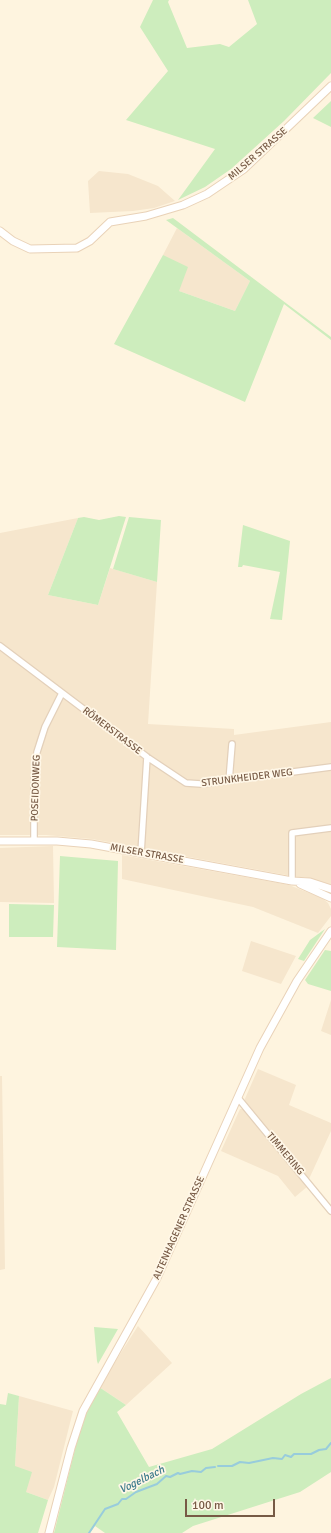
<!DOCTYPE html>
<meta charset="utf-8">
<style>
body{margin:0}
#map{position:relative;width:331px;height:1533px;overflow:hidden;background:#fef4df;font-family:Signika,sans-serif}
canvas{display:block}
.scale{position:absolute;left:185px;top:1499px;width:90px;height:18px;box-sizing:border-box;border:2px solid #775a45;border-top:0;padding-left:5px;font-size:12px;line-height:14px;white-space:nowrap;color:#775a45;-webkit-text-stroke:3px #fff7e7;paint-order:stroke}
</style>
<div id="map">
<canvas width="331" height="1533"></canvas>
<div class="scale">100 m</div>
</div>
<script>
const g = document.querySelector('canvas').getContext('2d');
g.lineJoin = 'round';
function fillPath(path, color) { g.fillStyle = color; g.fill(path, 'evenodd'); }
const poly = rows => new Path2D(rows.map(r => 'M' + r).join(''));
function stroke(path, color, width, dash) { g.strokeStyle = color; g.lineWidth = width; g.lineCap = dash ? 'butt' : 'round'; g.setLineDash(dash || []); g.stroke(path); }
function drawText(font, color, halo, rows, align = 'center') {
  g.font = font + ' Signika,sans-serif'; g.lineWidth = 3.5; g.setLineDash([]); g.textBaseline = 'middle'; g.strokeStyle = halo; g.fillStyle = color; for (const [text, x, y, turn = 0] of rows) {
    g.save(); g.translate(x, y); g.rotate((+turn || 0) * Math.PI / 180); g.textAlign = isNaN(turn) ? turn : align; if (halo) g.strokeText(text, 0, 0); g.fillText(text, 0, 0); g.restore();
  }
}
fillPath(poly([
 [99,171,128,174,158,186,175,201,154,208,133,211,90,213,88,181],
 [177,228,250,281,235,311,179,291,163,255],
 [78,518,48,595,98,605,110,568,157,582,148,724,234,729,234,735,331,722,331,886,305,877,297,877,92,839,46,835,0,835,0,533],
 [53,846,54,903,0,902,0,848],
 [122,855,289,885,322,898,328,903,331,909,331,916,318,933,253,907,122,879],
 [251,941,296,956,281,984,242,971],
 [331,1000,331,1035,321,1031],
 [258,1069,296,1085,289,1105,331,1123,331,1131,309,1179,244,1101],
 [0,1076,2,1076,5,1269,0,1270],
 [240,1109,243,1109,308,1186,295,1197,278,1176,221,1151],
 [138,1326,172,1363,126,1405,99,1387],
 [19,1396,73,1411,54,1487,48,1500,26,1492,15,1466]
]), '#f6e6cd');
fillPath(poly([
 [153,0,169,0,168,2,187,48,220,44,229,47,257,24,248,0,331,0,331,73,284,121,231,169,205,187,178,200,215,149,126,120,168,71,140,27],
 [331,101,331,127,313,118],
 [173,218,331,337,331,340,284,304,245,402,114,344,163,255,188,267,179,291,235,311,250,281,166,220],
 [119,516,126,517,98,605,48,595,78,518,84,517,99,520],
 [129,517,161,520,157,582,113,569],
 [243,525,290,541,282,620,270,619,280,572,243,565,242,567,238,567],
 [60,856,118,861,116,950,57,947],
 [9,904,54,905,53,937,9,937],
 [325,929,304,961,298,959,310,940],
 [325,950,331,951,331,991,308,984,305,980],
 [94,1327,118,1329,98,1364,97,1361],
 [331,1378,331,1472,300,1492,193,1526,182,1533,105,1533,95,1526,90,1533,54,1533,79,1433,83,1418,99,1387,126,1405,117,1412,149,1467,212,1449,301,1394],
 [8,1393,19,1396,15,1466,32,1472,26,1492,48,1500,38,1533,0,1533,0,1404,6,1405]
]), '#cdedbd');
stroke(poly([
 [218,1466,232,1466,240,1462,249,1463,273,1458,282,1459,285,1455,291,1457,294,1454,311,1454,319,1450,326,1449,331,1443],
 [89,1533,105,1509,118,1504,122,1499,126,1499,136,1492,157,1484,166,1476,170,1477,178,1473,180,1474,192,1471,201,1472,206,1468,215,1467]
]), '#98ccdc', 2);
const street = poly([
 [0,646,147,757,186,783,201,784,331,767],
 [229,781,232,744],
 [34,841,34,779,37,752,45,727,62,693],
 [141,853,147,757],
 [292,881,292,833,331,828],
 [238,1098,331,1211]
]);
const secondary = poly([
 [0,231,13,241,30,249,77,248,90,241,110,222,146,216,183,205,207,194,244,169,331,86],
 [0,841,57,841,91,844,292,881,310,882,331,889],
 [300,884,331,898],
 [49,1533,71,1448,83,1411,157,1278,260,1048,297,981,331,931]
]);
stroke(street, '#e3d0ba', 8);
stroke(secondary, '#e9d2b8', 9);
stroke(street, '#fff', 5.5);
stroke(secondary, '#fff', 7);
drawText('10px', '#775a45', '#fff7e7', [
 ["MILSER STRASSE",258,154,-41],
 ["RÖMERSTRASSE",112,731,37],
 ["STRUNKHEIDER WEG",247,778,-7],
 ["POSEIDONWEG",36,788,-88],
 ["MILSER STRASSE",147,854,10],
 ["TIMMERING",285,1154,50],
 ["ALTENHAGENER STRASSE",179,1228,-66]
]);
drawText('italic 11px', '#3c7a8c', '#fff7e7', [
 ["Vogelbach",142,1480,-26]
]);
</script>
